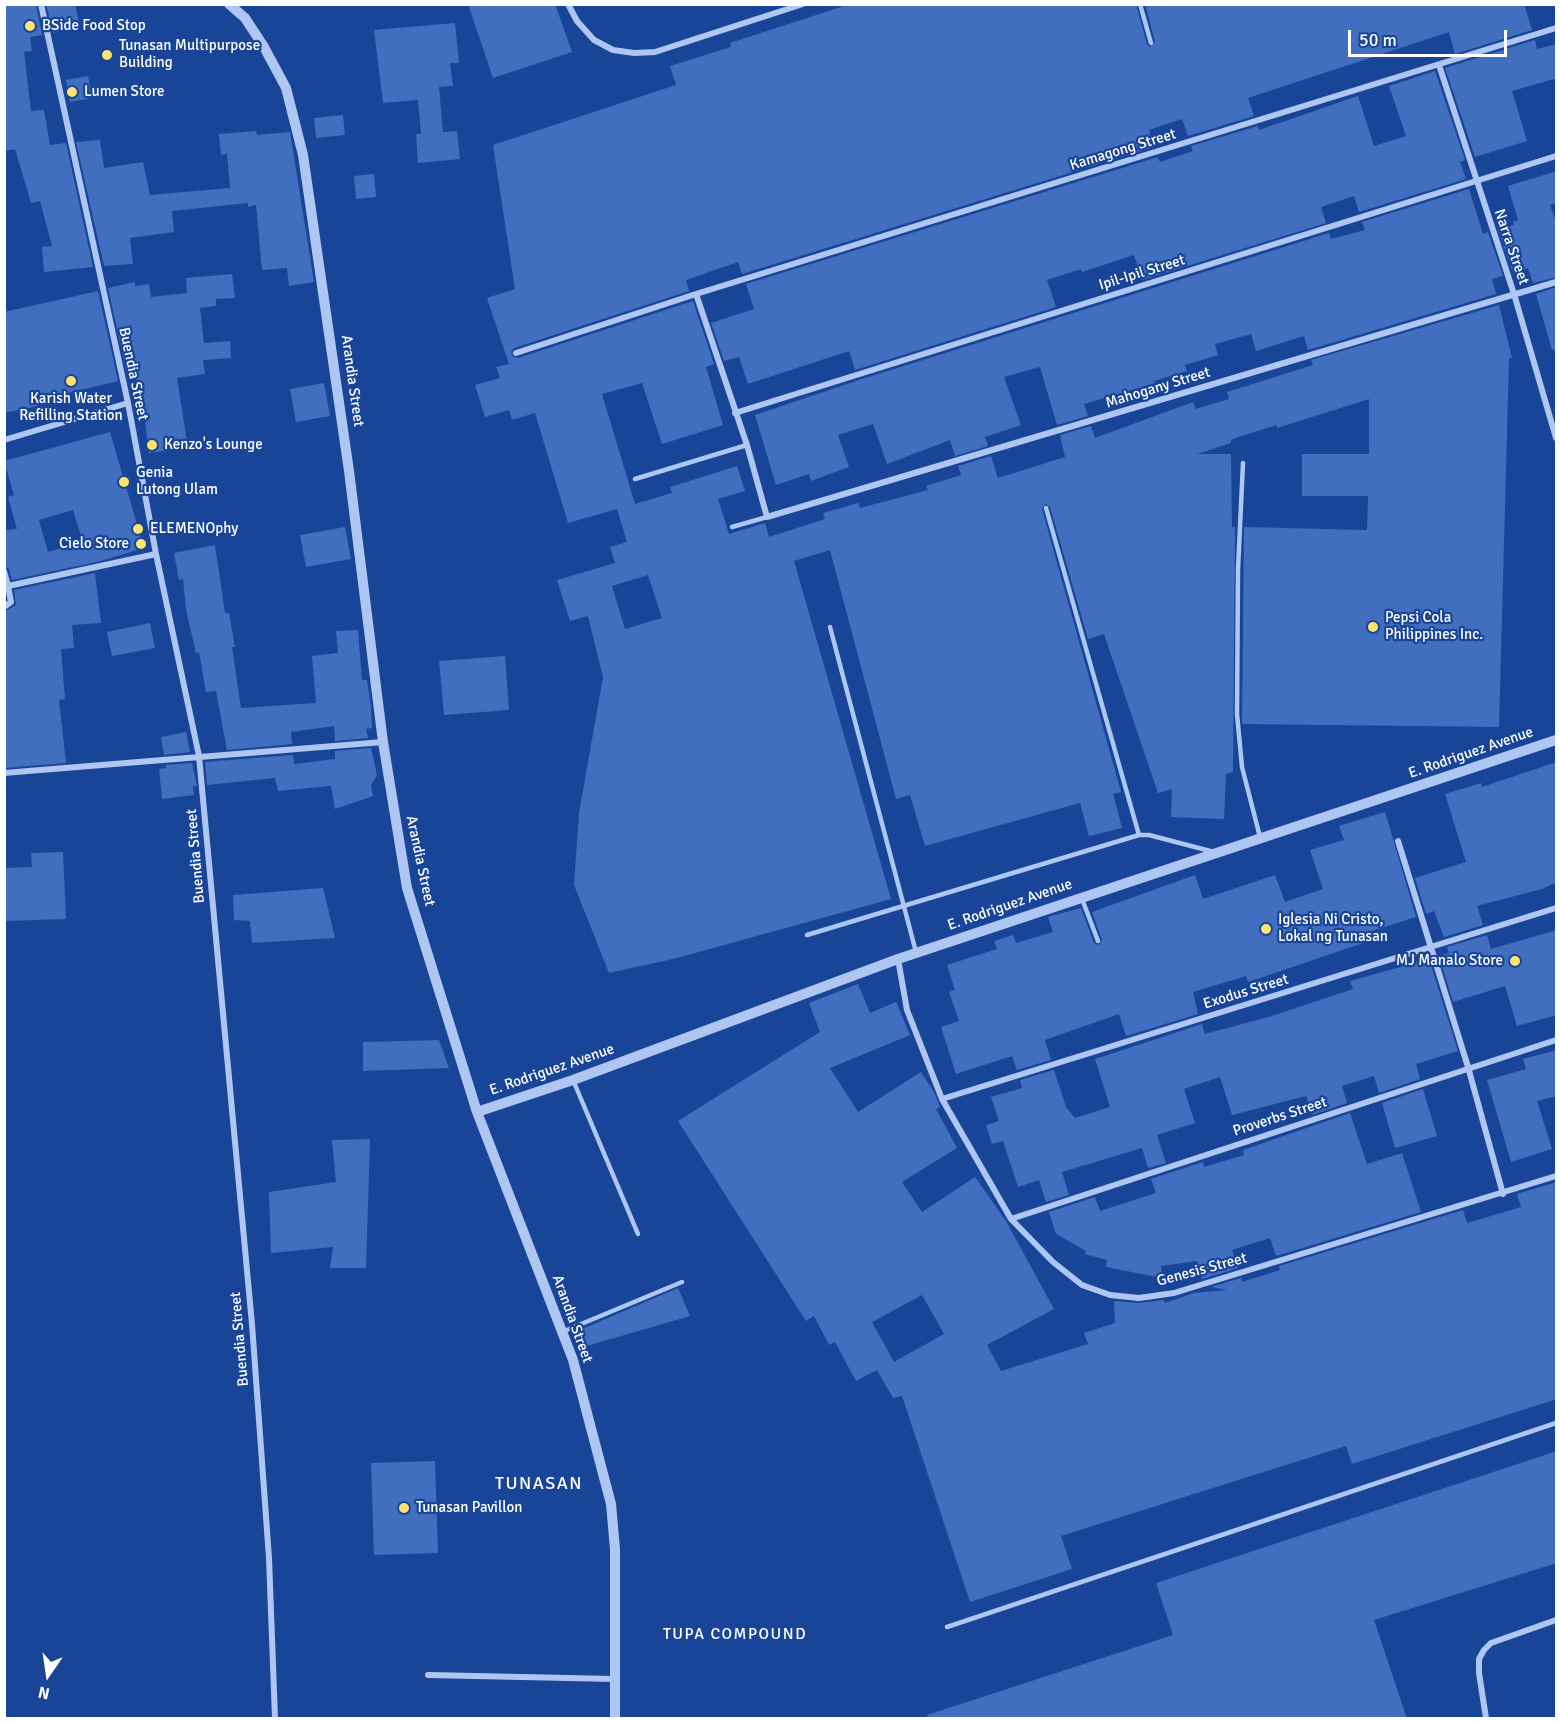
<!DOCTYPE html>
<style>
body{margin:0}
#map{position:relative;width:1561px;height:1723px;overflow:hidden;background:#194599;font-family:Signika,sans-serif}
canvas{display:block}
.frame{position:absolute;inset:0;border:6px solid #fff;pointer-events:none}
.north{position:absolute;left:18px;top:1645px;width:60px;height:60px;-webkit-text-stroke:4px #194599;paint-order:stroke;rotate:193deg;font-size:16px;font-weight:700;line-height:24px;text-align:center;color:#fff}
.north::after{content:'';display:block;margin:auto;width:21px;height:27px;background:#fff;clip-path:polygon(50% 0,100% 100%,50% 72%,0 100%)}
.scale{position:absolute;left:1348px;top:30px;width:159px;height:27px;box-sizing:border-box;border:3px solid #fff;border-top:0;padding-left:8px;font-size:18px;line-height:21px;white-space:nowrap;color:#fff;-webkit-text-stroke:4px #194599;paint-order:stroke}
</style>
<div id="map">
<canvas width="1561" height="1723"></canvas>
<div class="frame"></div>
<div class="north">N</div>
<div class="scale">50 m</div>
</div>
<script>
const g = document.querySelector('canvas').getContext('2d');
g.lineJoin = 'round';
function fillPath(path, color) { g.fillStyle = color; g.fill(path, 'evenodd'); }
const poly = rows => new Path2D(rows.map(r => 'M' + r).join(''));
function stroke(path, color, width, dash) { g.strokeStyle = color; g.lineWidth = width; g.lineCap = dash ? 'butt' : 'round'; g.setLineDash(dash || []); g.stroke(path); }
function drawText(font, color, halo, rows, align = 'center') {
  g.font = font + ' Signika,sans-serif'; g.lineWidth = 4.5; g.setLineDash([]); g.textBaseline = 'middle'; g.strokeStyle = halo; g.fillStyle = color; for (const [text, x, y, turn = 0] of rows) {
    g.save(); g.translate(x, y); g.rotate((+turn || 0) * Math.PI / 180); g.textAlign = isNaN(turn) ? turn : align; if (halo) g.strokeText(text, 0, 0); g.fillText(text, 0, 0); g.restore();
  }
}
fillPath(poly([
 [4,4,36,4,42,35,30,37,32,51,24,52,31,111,44,110,50,145,66,143,93,267,44,272,42,247,52,246,40,201,31,203,15,149,5,151],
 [46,4,75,4,80,27,53,33],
 [468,4,555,4,572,52,493,78],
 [850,4,1136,4,1147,44,1150,47,1155,42,1145,4,1524,4,1532,30,1455,54,1449,32,1248,98,1254,116,1188,136,1182,119,1149,130,1154,147,742,274,738,262,686,280,689,291,514,348,511,352,513,357,518,358,693,301,714,364,706,367,723,425,662,444,642,383,602,394,635,504,672,493,670,487,737,466,745,491,718,499,729,534,765,523,769,537,825,519,823,513,858,503,860,508,928,490,926,486,961,475,958,466,991,456,998,478,1065,457,1060,435,1091,426,1095,438,1193,402,1196,409,1229,399,1227,392,1313,365,1311,360,1499,305,1512,358,1509,358,1499,727,1242,724,1244,527,1367,530,1368,496,1302,496,1302,454,1369,454,1369,399,1277,428,1277,425,1238,437,1231,440,1231,443,1197,454,1231,454,1232,527,1235,527,1233,772,1226,774,1224,819,1171,817,1172,789,1158,793,1104,634,1088,639,1050,507,1045,504,1042,509,1121,792,1113,794,1122,828,1089,836,1080,803,925,846,910,795,896,799,830,550,794,561,891,899,677,958,609,973,574,885,579,813,603,677,588,616,570,621,557,580,615,563,610,547,627,542,617,509,568,523,535,413,512,420,509,410,485,417,475,385,500,378,496,367,509,364,487,298,515,289,493,145,676,85,670,66,731,47,730,43],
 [648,575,662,618,625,629,612,586],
 [455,23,459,63,450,63,453,86,439,87,443,132,457,131,460,159,418,163,416,134,421,134,418,100,383,103,374,30],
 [1535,40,1537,49,1557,44,1557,78,1512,91,1527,141,1475,157,1445,68],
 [1435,71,1465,160,1460,162,1466,179,1359,212,1354,196,1321,207,1326,223,1142,280,1134,255,1082,272,1081,269,1047,280,1056,307,855,370,849,351,748,384,739,357,724,361,711,323,754,309,746,284,1158,157,1160,162,1193,151,1191,146,1258,126,1259,130,1358,96,1374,146,1406,136,1389,86],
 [88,76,92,98,70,102,66,80],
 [343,115,345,135,316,138,314,118],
 [256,131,257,135,290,132,314,282,289,286,287,268,262,270,256,205,248,207,248,203,172,211,174,232,130,238,133,264,104,266,76,142,100,140,104,168,143,162,150,195,230,188,227,154,221,155,219,134],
 [1557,171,1557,203,1550,205,1557,225,1557,277,1533,283,1528,268,1513,273,1498,229,1514,225,1513,222,1518,220,1508,186],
 [374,174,376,197,356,199,354,176],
 [1469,189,1483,234,1488,232,1503,276,1492,279,1496,294,1308,350,1304,336,1256,351,1251,334,1215,344,1218,355,1185,365,1187,371,1154,381,1155,383,1084,404,1088,416,1057,425,1040,367,1004,377,1021,425,985,437,988,446,955,456,950,440,887,464,873,424,838,435,849,467,811,481,809,474,776,485,755,415,859,380,1329,233,1331,239,1365,230,1362,222],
 [232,274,235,298,216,299,216,306,200,308,204,343,230,341,231,358,203,360,205,374,177,378,188,448,149,453,142,396,138,396,136,377,128,379,108,288,135,282,135,286,149,284,151,297,187,293,186,278],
 [1557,287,1557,349,1552,350,1536,294],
 [98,291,118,381,60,395,61,398,37,403,38,406,4,413,4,312],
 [324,383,330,416,296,422,290,389],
 [110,432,144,548,101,561,12,580,9,569,4,566,4,530,17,529,8,497,14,495,4,461],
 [73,510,83,542,48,552,39,520],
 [345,527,351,559,306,567,300,535],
 [215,545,225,613,229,613,235,647,232,647,241,708,316,703,312,656,338,653,336,631,358,630,362,680,367,680,371,707,372,728,366,729,368,738,335,741,334,726,291,732,292,744,227,750,216,691,206,692,199,652,196,653,186,610,183,579,179,580,174,553],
 [95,573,101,623,72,625,74,648,61,649,65,699,59,700,66,763,4,768,4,612,16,605,14,590],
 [150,623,155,648,112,656,107,632],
 [505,656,509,710,444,715,439,661],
 [186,732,190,752,164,755,161,737],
 [371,748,377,775,371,785,373,796,335,809,331,786,278,791,275,778,207,785,205,762,293,755,294,764,335,759,335,751],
 [1557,762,1557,882,1542,889,1477,906,1483,925,1444,937,1434,911,1426,914,1415,878,1466,862,1445,794,1481,783,1482,787],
 [192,763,197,786,193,786,194,795,162,799,159,769,166,768,166,765],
 [1385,812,1416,917,1369,932,1372,940,1248,982,1246,976,1193,992,1198,1014,1126,1036,1119,1014,1045,1040,1051,1060,1017,1070,1012,1056,956,1074,941,1027,959,1021,949,992,955,990,947,965,997,949,994,941,1013,935,1016,943,1053,932,1048,917,1081,908,1094,943,1099,945,1102,940,1092,912,1195,875,1203,899,1275,875,1285,902,1323,889,1310,850,1344,840,1339,826],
 [63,852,66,919,4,921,4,868,32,867,31,853],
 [323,888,335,938,252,943,250,921,234,920,233,895],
 [1557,930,1557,1015,1517,1026,1505,986,1453,1002,1439,956,1449,953,1447,947,1487,935,1491,949],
 [1429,959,1458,1051,1416,1064,1420,1079,1379,1093,1374,1076,1342,1086,1347,1103,1312,1115,1306,1096,1232,1115,1220,1077,1184,1089,1195,1123,1157,1135,1166,1163,1148,1168,1142,1148,1062,1172,1069,1195,1046,1202,1039,1180,1018,1187,1003,1141,992,1144,986,1125,999,1121,991,1097,1022,1088,1020,1080,1054,1070,1066,1107,1075,1118,1110,1107,1095,1059,1202,1024,1205,1034,1272,1016,1353,989,1350,981],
 [858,984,870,1013,896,1002,910,1035,830,1068,858,1112,921,1072,934,1092,940,1107,936,1109,957,1148,902,1182,922,1212,975,1177,1006,1221,1054,1309,987,1345,1001,1371,1088,1344,1084,1333,1115,1323,1114,1301,1139,1303,1164,1300,1165,1303,1194,1293,1227,1290,1211,1287,1241,1278,1242,1282,1280,1270,1279,1266,1463,1210,1467,1223,1521,1207,1517,1194,1557,1182,1557,1399,1352,1464,1346,1446,1061,1536,1072,1569,970,1602,902,1396,893,1398,877,1370,856,1381,835,1342,829,1345,814,1316,806,1321,678,1121,820,1032,809,1003],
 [922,1295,944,1334,894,1362,872,1322],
 [439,1040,449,1068,363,1071,363,1042],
 [1557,1050,1557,1096,1537,1101,1552,1149,1511,1162,1487,1080,1526,1069,1523,1059],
 [1423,1089,1437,1136,1395,1148,1382,1103],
 [1350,1113,1367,1164,1402,1153,1421,1212,1276,1256,1270,1238,1232,1250,1238,1268,1202,1279,1197,1261,1161,1266,1162,1278,1106,1267,1107,1260,1085,1254,1086,1251,1056,1234,1049,1212,1095,1197,1100,1211,1156,1193,1151,1179,1203,1162,1204,1167,1244,1155,1243,1150],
 [370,1139,366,1268,330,1268,333,1247,271,1253,269,1192,336,1182,332,1140],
 [678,1288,690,1316,587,1346,580,1330],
 [1557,1451,1557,1563,1374,1620,1407,1719,928,1719,927,1715,1173,1635,1156,1583],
 [435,1461,438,1553,374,1555,371,1463]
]), '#426ec0');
stroke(poly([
 [1140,4,1151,43],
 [1243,463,1238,569,1237,714,1242,767,1260,837],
 [635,479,747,445],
 [1046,508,1139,835],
 [732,527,767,517],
 [830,627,916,952],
 [1082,899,1098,941],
 [807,935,1139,835,1149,835,1214,852],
 [573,1080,638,1234],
 [562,1332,682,1282],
 [947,1627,1556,1423]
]), '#aec6f1', 4.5);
stroke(poly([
 [41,4,128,403,156,554,199,756,252,1324,269,1558,275,1718],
 [568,4,577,21,594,40,613,50,634,53,655,52,803,4],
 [1439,65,1514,294,1556,438],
 [696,294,747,445,767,517,1556,282],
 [516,353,696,294,1556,28],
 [735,413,1556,156],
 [4,440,128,403],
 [4,571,8,586],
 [4,607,11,602,8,586,156,554],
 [4,773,383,742],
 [1398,841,1468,1067,1503,1194],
 [898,959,907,1010,942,1099,1011,1219,1053,1262,1082,1285,1110,1295,1139,1298,1174,1293,1556,1176],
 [942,1099,1556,908],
 [1011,1219,1556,1040],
 [428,1675,615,1679],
 [1486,1718,1479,1673,1479,1659,1484,1650,1491,1643,1556,1620]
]), '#aec6f1', 6);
stroke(poly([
 [229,4,245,18,264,47,286,88,303,155,349,471,383,742,407,888,477,1112,573,1360,611,1504,615,1549,615,1718],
 [477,1112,573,1080,898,959,1556,740]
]), '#aec6f1', 10);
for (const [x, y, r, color] of [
 [30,26,6,"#ffe36e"],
 [107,55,6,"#ffe36e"],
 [72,92,6,"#ffe36e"],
 [71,381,6,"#ffe36e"],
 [152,445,6,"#ffe36e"],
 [124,482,6,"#ffe36e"],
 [138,529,6,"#ffe36e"],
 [141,544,6,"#ffe36e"],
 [1373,627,6,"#ffe36e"],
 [1266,929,6,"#ffe36e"],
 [1515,961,6,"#ffe36e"],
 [404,1508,6,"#ffe36e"]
]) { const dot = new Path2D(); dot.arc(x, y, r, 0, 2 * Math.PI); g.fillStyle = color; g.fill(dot); stroke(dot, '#194599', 2); }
drawText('15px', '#fff', '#194599', [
 ["BSide Food Stop",42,26],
 ["Tunasan Multipurpose",119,46],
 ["Building",119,63],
 ["Lumen Store",84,92],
 ["Karish Water",71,399,"center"],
 ["Refilling Station",71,416,"center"],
 ["Kenzo's Lounge",164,445],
 ["Genia",136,473],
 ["Lutong Ulam",136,490],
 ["ELEMENOphy",150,529],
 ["Cielo Store",129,544,"right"],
 ["Pepsi Cola",1385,618],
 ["Philippines Inc.",1385,635],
 ["Iglesia Ni Cristo,",1278,920],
 ["Lokal ng Tunasan",1278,937],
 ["MJ Manalo Store",1503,961,"right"],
 ["Tunasan Pavillon",416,1508]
], 'left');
drawText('15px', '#fff', '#194599', [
 ["Kamagong Street",1123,150,-17],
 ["Narra Street",1511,247,71],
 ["Ipil-Ipil Street",1142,273,-17],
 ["Buendia Street",133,374,78],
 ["Arandia Street",352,381,82],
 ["Mahogany Street",1158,388,-17],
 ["E. Rodriguez Avenue",1471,753,-19],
 ["Buendia Street",196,856,-95],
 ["Arandia Street",420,861,78],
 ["E. Rodriguez Avenue",1010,905,-19],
 ["Exodus Street",1246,992,-17],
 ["E. Rodriguez Avenue",552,1070,-19],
 ["Proverbs Street",1280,1117,-18],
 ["Genesis Street",1202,1270,-15],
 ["Arandia Street",572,1319,70],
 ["Buendia Street",240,1339,-95]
]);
g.letterSpacing = '1.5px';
drawText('16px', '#fff', '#194599', [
 ["TUPA COMPOUND",735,1635]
]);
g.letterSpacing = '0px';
g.letterSpacing = '1.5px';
drawText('18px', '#fff', '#194599', [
 ["TUNASAN",539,1484]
]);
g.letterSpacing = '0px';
</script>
